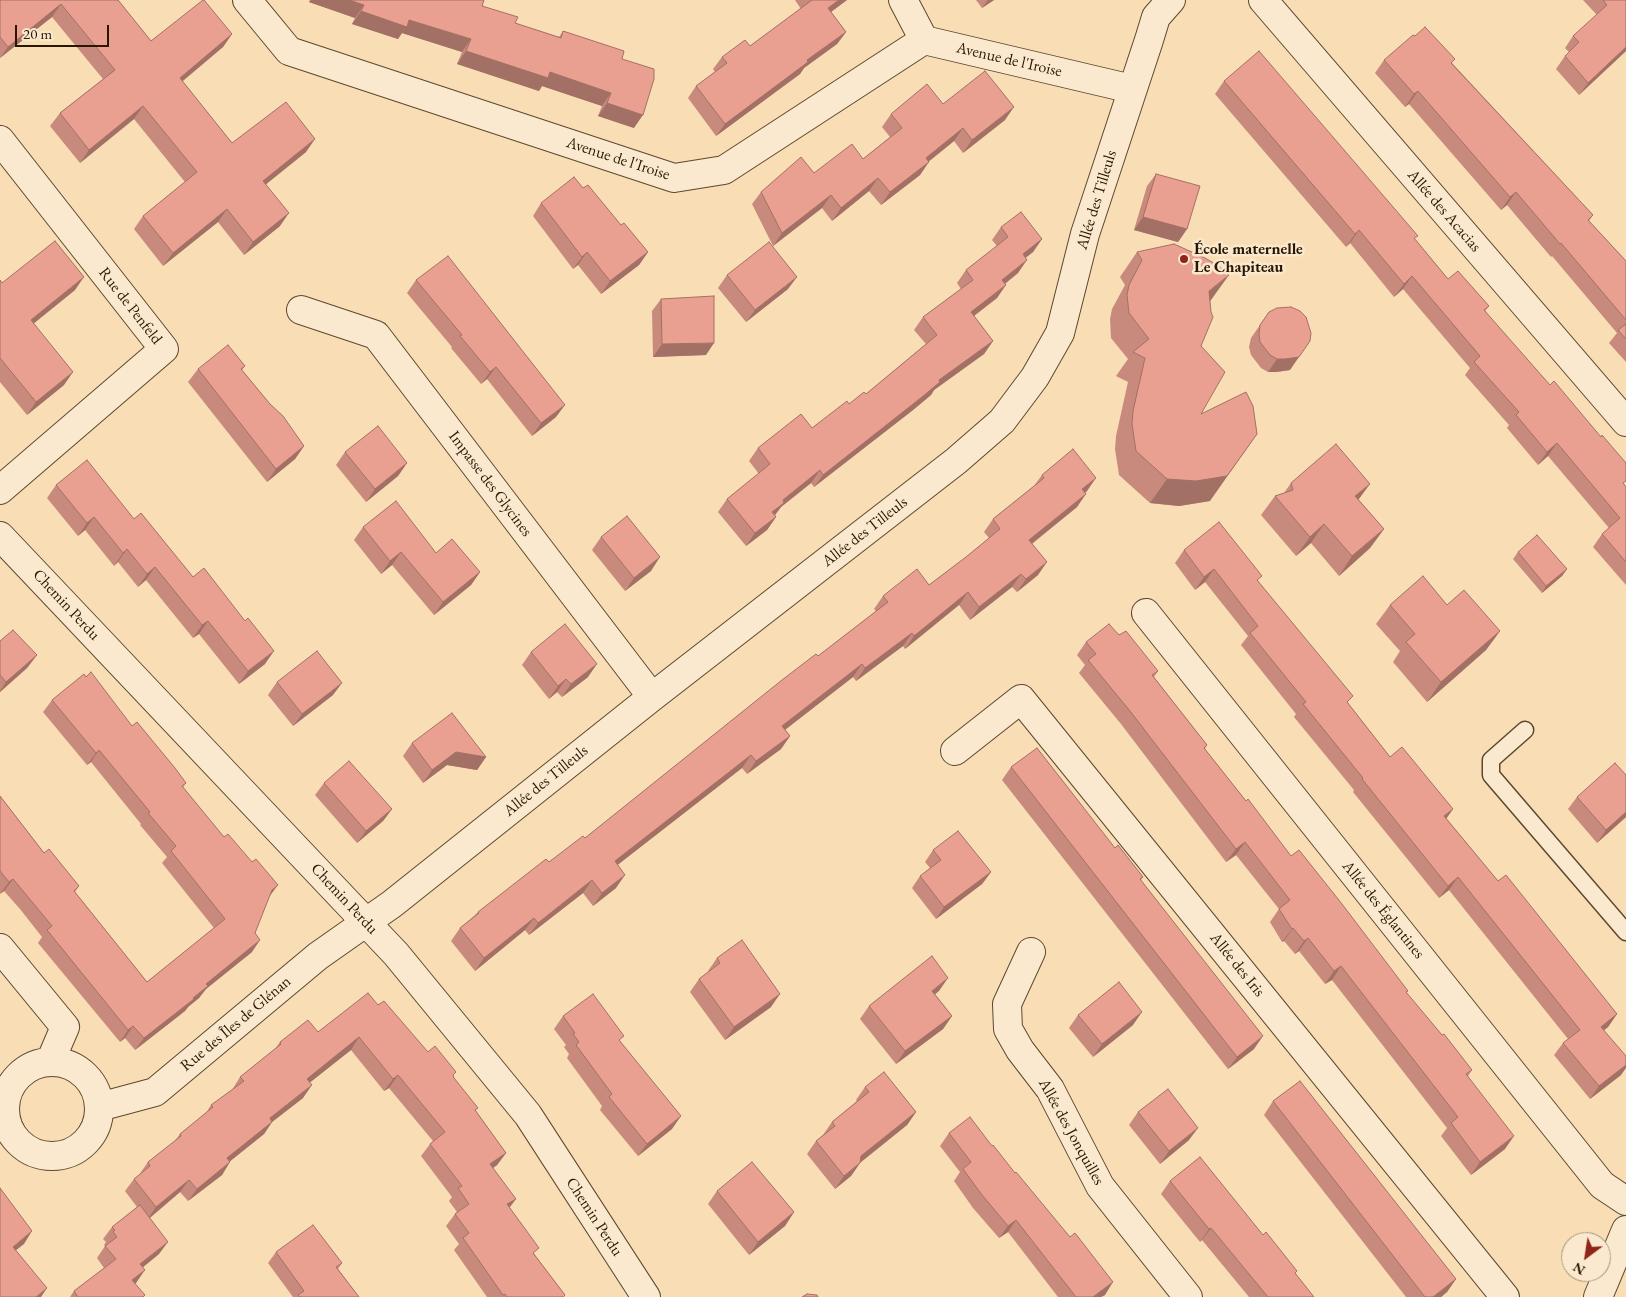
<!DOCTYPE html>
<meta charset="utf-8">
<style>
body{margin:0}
#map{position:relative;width:1626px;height:1297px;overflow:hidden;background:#f8ddb5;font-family:"EB Garamond",serif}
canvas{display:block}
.north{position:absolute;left:1561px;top:1232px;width:50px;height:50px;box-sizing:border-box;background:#fae9cf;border:1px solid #a6957d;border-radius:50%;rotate:211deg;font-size:14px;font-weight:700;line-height:20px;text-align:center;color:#291701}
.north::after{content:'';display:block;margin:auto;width:18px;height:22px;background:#8f2418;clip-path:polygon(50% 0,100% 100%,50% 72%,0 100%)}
.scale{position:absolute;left:15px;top:25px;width:94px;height:22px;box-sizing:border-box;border:2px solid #291701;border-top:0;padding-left:6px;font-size:15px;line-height:18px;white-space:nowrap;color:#291701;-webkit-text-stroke:4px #fae9cf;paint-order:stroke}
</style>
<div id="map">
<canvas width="1626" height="1297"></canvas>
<div class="north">N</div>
<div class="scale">20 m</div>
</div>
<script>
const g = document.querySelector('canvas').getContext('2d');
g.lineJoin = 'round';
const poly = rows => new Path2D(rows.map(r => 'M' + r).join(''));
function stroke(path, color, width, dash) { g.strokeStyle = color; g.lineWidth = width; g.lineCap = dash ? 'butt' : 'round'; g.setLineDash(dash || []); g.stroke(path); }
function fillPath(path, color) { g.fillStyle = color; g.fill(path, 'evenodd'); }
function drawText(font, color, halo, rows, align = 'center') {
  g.font = font + ' "EB Garamond",serif'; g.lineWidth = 5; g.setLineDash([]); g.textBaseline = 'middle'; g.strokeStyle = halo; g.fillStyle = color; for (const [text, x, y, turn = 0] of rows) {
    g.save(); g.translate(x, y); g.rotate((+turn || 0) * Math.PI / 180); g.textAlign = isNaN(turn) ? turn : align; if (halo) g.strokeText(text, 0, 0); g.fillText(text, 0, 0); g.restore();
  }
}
const service = poly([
 [1525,730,1491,760,1491,775,1626,932]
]);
const minor = poly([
 [247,0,289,51,674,178,724,170,924,40,1132,89],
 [903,0,924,40],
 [1263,0,1626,422],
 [0,140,164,349,0,490],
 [301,310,376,335,652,697],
 [0,536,396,954,528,1115,646,1297],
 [1146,613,1602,1185,1626,1201],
 [955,751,1021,699,1505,1297],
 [0,948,65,1027,50,1062],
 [1031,952,1007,1004,1008,1029,1020,1050,1050,1089,1100,1186,1188,1297],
 '5 1109a47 47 0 1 1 94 0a47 47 0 1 1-94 0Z',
 [99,1107,155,1092,318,956,392,904,652,697,956,461,1002,421,1035,377,1060,333,1085,234,1149,40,1156,17,1171,0],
 [1598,1297,1626,1230]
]);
stroke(service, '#5d482e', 19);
stroke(minor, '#5d482e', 30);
stroke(service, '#fae9cf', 16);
stroke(minor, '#fae9cf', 28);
fillPath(poly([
 [0,0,118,0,151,41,232,34,223,47,182,81,232,143,306,152,266,184,280,226,244,255,218,222,163,266,134,229,143,216,185,182,134,119,80,163,50,126,60,113,103,79,52,17,0,58],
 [310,0,484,0,482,6,515,23,559,37,563,31,622,59,634,128,598,116,602,106,542,86,539,91,457,64,462,52,402,33,398,39,352,24,355,18,309,2],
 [795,0,847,0,831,12,846,32,837,44,804,68,800,74,716,136,688,98,696,86,715,72,713,69,722,57,750,46,801,9],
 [976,0,994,0,982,8],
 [1583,0,1626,0,1626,51,1579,95,1556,69,1565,56,1569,52,1565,48,1573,36,1597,15],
 [1384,60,1452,63,1593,215,1589,221,1626,261,1626,362,1609,343,1617,333,1552,256,1551,257,1507,205,1501,210,1409,104,1405,107,1375,73],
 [1224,81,1415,239,1448,279,1489,306,1485,311,1626,487,1626,585,1593,547,1602,534,1609,528,1548,456,1538,465,1507,428,1509,425,1465,375,1470,368,1403,289,1394,297,1350,243,1346,247,1215,94],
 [943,104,1005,120,963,153,954,141,928,162,920,175,881,205,869,191,832,221,822,208,773,246,752,204,761,192,814,173,863,159,890,137,882,127,891,114],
 [1156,174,1187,229,1178,242,1134,230,1147,186],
 [583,188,648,252,639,265,601,294,578,265,573,269,533,216,541,203],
 [1001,227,1042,239,1033,252,1025,258,1018,273,1005,284,997,298,974,316,993,341,984,354,934,390,931,395,913,410,814,487,811,483,781,507,775,515,776,517,767,530,746,546,718,512,727,499,759,474,749,461,758,448,812,428,866,394,926,344,914,330,923,317,961,289,957,283,966,270,997,246,992,240],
 [1137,252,1211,300,1210,301,1201,346,1201,414,1210,501,1179,506,1150,503,1119,475,1115,449,1116,436,1128,382,1116,376,1128,359,1111,338,1110,319,1112,309,1125,285,1120,277],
 [727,275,788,289,746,322,718,288],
 [0,280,2,283,75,290,34,323,64,385,27,415,0,382],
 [416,280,556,417,532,436,487,379,481,384,451,348,452,347,407,293],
 [661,299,706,355,653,357,652,311],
 [1269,312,1290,370,1276,372,1268,372,1261,368,1251,355,1249,347,1251,338],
 [245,366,242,370,304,446,295,459,267,482,188,382,198,369],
 [345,452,407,463,398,476,366,502,336,465],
 [1042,475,1087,491,1085,493,1077,507,1032,544,1038,575,1017,592,1012,587,970,620,959,605,905,649,903,646,856,681,853,677,785,730,790,736,781,749,747,774,742,768,617,865,616,888,593,906,583,893,529,935,525,930,475,971,451,941,460,928,474,916,478,912,549,862,585,838,876,611,874,609,883,596,929,585,966,557,989,538,984,532,993,519,1034,486],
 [1291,483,1359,500,1384,529,1370,548,1339,576,1311,543,1296,556,1261,515,1275,496,1284,493],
 [56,485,134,519,265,664,239,684,199,634,193,638,146,580,138,587,118,562,114,566,85,530,78,536,47,498],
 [363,527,436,553,480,572,471,585,434,615,392,565,381,574,354,540],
 [601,537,651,571,625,591,592,550],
 [1184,550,1258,581,1348,703,1390,757,1453,809,1446,818,1498,881,1617,1014,1608,1027,1604,1030,1621,1075,1590,1099,1554,1055,1563,1043,1568,1039,1449,890,1439,898,1353,792,1354,790,1294,717,1296,714,1241,645,1248,636,1205,582,1195,590,1175,563],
 [1518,552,1567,569,1562,576,1542,593,1513,559],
 [1390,605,1447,605,1500,631,1486,650,1427,702,1393,662,1400,651,1376,624],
 [1119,635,1158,671,1154,677,1207,745,1205,749,1246,801,1291,856,1408,991,1406,993,1472,1070,1468,1076,1505,1149,1471,1175,1441,1136,1447,1128,1332,980,1325,984,1299,951,1295,954,1284,941,1282,942,1270,922,1279,909,1236,855,1226,862,1121,724,1079,673,1085,665,1077,655,1086,642],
 [0,641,37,655,27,668,0,692],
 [531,652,588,677,562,697,557,692,549,699,522,665],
 [277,682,333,695,293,726,268,695],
 [52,700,132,726,186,783,183,787,269,897,255,933,252,952,206,989,199,998,188,1007,185,1011,135,1050,125,1038,120,1042,38,943,42,937,20,909,4,891,0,894,0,796,44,853,79,886,75,892,147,982,214,928,162,863,167,857,140,825,141,824,91,762,87,765,43,712],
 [412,743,486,757,477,770,447,765,423,783,403,756],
 [1011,767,1115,848,1143,877,1141,880,1254,1049,1228,1069,1002,780],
 [1626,775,1626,817,1597,843,1568,809,1577,797],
 [324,783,392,809,383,821,357,843,315,795],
 [933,850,991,872,982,884,936,919,912,888,920,876,930,868,925,862],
 [717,958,771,1007,725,1040,690,992,699,979,708,972,708,971],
 [939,991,935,994,952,1016,943,1029,896,1064,860,1019,869,1006],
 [378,1005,453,1076,476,1111,506,1153,497,1165,493,1168,510,1208,535,1255,565,1295,564,1297,487,1297,454,1250,459,1244,446,1226,455,1214,457,1212,449,1201,452,1197,421,1156,430,1144,433,1141,389,1088,384,1091,351,1050,310,1082,303,1098,272,1122,264,1134,230,1161,222,1175,188,1201,180,1192,150,1218,159,1254,143,1267,136,1283,135,1284,144,1297,70,1297,74,1291,104,1268,97,1258,105,1246,104,1245,106,1242,103,1239,112,1227,137,1207,125,1191,134,1179,139,1175,148,1162,174,1142,180,1134,206,1113,211,1105,232,1090,240,1077,275,1049,280,1042,318,1032],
 [1078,1015,1133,1025,1093,1057,1069,1028],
 [563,1016,620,1041,672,1129,638,1156,600,1110,602,1106,567,1058,569,1054,564,1047,566,1045,554,1029],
 [865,1087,916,1112,907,1125,860,1163,851,1176,835,1189,807,1154,816,1141,823,1135,832,1122,857,1101,856,1100],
 [1273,1101,1456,1279,1447,1292,1441,1297,1406,1297,1264,1115],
 [1138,1112,1189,1140,1160,1164,1129,1125],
 [949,1133,1105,1295,1101,1297,1058,1297,1008,1232,999,1238,973,1208,954,1181,960,1172,940,1146],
 [1170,1181,1263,1235,1297,1271,1295,1274,1314,1297,1249,1297,1202,1240,1200,1242,1161,1194],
 [717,1191,794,1212,785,1226,749,1255,708,1204],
 [276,1252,342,1263,338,1269,359,1297,293,1297,268,1263]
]), '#c88a7d');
fillPath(poly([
 [311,0,349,0,364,5,355,18,309,2],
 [839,0,847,0,820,20,828,8],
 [988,0,994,0,982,8],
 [61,4,52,17,0,58,8,47],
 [361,11,409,20,471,39,462,52,402,33,398,39,352,24],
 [846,32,837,44,804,68,800,74,716,136,725,124,807,60],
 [232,34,223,47,171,91,180,78],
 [1626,47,1626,51,1579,95,1588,83],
 [466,51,550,72,611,93,602,106,542,86,539,91,457,64],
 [1418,91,1409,104,1405,107,1414,94],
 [607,103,643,115,634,128,598,116],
 [143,106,134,119,80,163,89,150],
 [1014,107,1005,120,963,153,972,140],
 [963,128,954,141,917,171,926,158],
 [315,139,306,152,254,194,263,181],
 [929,162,920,175,881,205,890,192],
 [878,178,869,191,832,221,841,208],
 [1516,192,1507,205,1501,210,1510,197],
 [831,195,822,208,773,246,782,233],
 [227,209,218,222,163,266,173,253],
 [289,213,280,226,244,255,253,242],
 [1143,217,1187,229,1178,242,1134,230],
 [1359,230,1350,243,1346,247,1355,234],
 [1042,239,1033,252,1014,267,1023,254],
 [587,252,578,265,573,269,582,257],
 [648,252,639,265,601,294,610,281],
 [1027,260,1018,273,993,293,1002,280],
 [1229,275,1211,300,1192,316,1209,291],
 [1412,276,1403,289,1394,297,1404,284],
 [84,277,75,290,22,333,31,320],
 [797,277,788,289,746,322,755,310],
 [1006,285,997,298,962,325,971,312],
 [993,341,984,354,934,390,931,395,913,410,814,487,823,475,939,380],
 [714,343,706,355,653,357,662,344],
 [1299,357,1290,370,1276,372,1268,372,1277,359],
 [496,367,487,379,481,384,490,372],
 [73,372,64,385,27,415,36,402],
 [565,405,556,417,532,436,541,423],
 [1257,434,1210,501,1179,506,1150,503,1167,479],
 [1557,443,1548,456,1538,465,1547,452],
 [304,446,295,459,267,482,276,469],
 [407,463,398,476,366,502,375,489],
 [820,470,811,483,781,507,775,515,772,512,783,500],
 [1096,478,1087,491,1073,502,1082,489],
 [1370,484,1356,503,1355,496],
 [1086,494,1077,507,1020,553,1029,540],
 [94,517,85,530,78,536,87,523],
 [776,517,767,530,746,546,755,533],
 [1324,524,1311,543,1296,556,1310,537],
 [1384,529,1370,548,1339,576,1352,556],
 [127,549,118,562,114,566,123,553],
 [401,552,392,565,381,574,390,561],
 [660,557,651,571,625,591,634,578],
 [1047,562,1038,575,1017,592,1026,579],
 [155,567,146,580,138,587,147,574],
 [1214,569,1205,582,1195,590,1204,577],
 [1567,569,1562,576,1542,593,1546,586],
 [480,572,471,585,434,615,443,602],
 [1021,574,1012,587,970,620,979,607],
 [968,592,959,605,905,649,914,636],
 [208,621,199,634,193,638,202,625],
 [1500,631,1486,650,1427,702,1441,682],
 [912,633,903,646,856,681,865,668],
 [274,651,265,664,239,684,248,671],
 [37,655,27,668,0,692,0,691,6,682],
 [597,664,588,677,562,697,571,684],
 [862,664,853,677,773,739,782,726],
 [566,679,557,692,549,699,558,686],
 [342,683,333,695,293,726,302,714],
 [790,736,781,749,747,774,756,761],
 [99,750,91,762,87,765,96,753],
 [456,752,486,757,477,770,447,765,423,783,432,770],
 [751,755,742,768,606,874,615,861],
 [392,809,383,821,357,843,366,831],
 [1453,809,1444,822,1444,816],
 [1626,812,1626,817,1597,843,1606,830],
 [1245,842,1236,855,1226,862,1236,849],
 [991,872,982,884,936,919,944,907],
 [625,875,616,888,593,906,602,893],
 [1458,877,1449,890,1439,898,1448,886],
 [13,879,4,891,0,894,9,882],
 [592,880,583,893,529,935,538,923],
 [278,885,269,897,263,902,272,890],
 [534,918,525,930,475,971,484,958],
 [1293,928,1284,941,1282,942,1292,929],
 [1308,938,1299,951,1295,954,1304,941],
 [260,940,252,952,206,989,199,998,188,1007,185,1011,135,1050,144,1038,206,984],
 [1341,966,1332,980,1325,984,1334,971],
 [948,978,939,991,923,1004,932,991],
 [780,994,771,1007,725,1040,734,1027],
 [1142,1012,1133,1025,1093,1057,1102,1044],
 [1617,1014,1608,1027,1592,1040,1601,1027],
 [952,1016,943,1029,896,1064,905,1051],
 [133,1026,125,1038,120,1042,128,1030],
 [1263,1036,1254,1049,1228,1069,1237,1057],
 [359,1037,351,1050,298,1092,307,1079],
 [1626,1065,1626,1068,1621,1075,1590,1099,1599,1086],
 [398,1075,389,1088,384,1091,393,1079],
 [312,1085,303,1098,272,1122,264,1134,218,1171,227,1158,270,1118],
 [916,1112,907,1125,852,1169,861,1156],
 [681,1116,672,1129,638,1156,647,1144],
 [1198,1128,1189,1140,1160,1164,1169,1151],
 [1514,1136,1505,1149,1471,1175,1480,1162],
 [506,1153,497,1165,482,1176,490,1164],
 [230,1162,222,1175,188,1201,197,1189],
 [860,1163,851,1176,835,1189,844,1176],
 [189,1180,180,1192,147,1220,156,1207],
 [516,1199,507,1211,507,1204],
 [794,1212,785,1226,749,1255,758,1242],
 [1016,1220,1008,1232,999,1238,1008,1226],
 [1211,1228,1202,1240,1200,1242,1209,1229],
 [32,1231,24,1244,5,1259,13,1247],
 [168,1242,159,1254,131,1277,140,1264],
 [145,1270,136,1283,124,1293,132,1280],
 [1456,1279,1447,1292,1441,1297,1433,1297],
 [1113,1282,1105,1295,1101,1297,1093,1297],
 [47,1288,41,1297,36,1297]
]), '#a37066');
const building = poly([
 [0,0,118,0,151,41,203,0,204,0,232,34,180,78,232,143,286,102,315,139,263,181,289,213,253,242,227,209,173,253,143,216,197,172,143,106,89,150,60,113,115,70,61,4,8,47,0,37,0,0],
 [349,0,484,0,482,6,518,17,515,23,561,38,563,31,624,51,622,59,654,69,654,79,643,115,607,103,611,93,550,72,548,78,466,51,471,39,409,20,407,27,361,11,364,5,349,0],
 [812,0,839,0,828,8,846,32,807,60,808,62,725,124,696,86,727,63,722,57,745,40,750,46,812,0],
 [1603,0,1626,0,1626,47,1588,83,1565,56,1579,42,1573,36,1607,5,1603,0],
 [1425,27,1455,59,1451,63,1593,215,1588,220,1626,261,1626,320,1561,243,1560,244,1516,192,1510,197,1418,91,1414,94,1384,60,1413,35,1415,36,1425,27],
 [1259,51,1418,236,1414,238,1448,279,1458,271,1489,306,1484,310,1550,385,1554,381,1601,437,1602,435,1626,463,1626,481,1623,483,1626,487,1626,562,1602,534,1620,518,1557,443,1547,452,1516,415,1519,412,1474,362,1480,356,1412,276,1404,284,1359,230,1355,234,1224,81,1259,51],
 [985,71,1014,107,972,140,963,128,926,158,929,162,890,192,878,178,841,208,831,195,782,233,761,192,801,157,814,173,852,144,863,159,902,128,891,114,927,84,943,104,985,71],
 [1156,174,1200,186,1187,229,1143,217,1156,174],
 [574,177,583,188,588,185,621,225,624,223,648,252,610,281,587,252,582,257,541,203,574,177],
 [1021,212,1042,239,1023,254,1027,260,1002,280,1006,285,971,312,993,341,939,380,940,382,922,397,823,475,820,470,783,500,784,503,772,512,776,517,755,533,727,499,770,464,758,448,801,414,812,428,847,401,849,404,864,392,866,394,937,335,923,317,973,280,966,270,1008,237,1001,227,1021,212],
 [55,241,84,277,31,320,73,372,36,402,0,358,0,280,2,283,55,241],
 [769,242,797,277,755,310,727,275,769,242],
 [1174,244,1205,258,1217,265,1229,275,1209,291,1211,312,1213,317,1201,346,1225,372,1201,414,1246,392,1253,406,1257,434,1227,476,1196,481,1167,479,1136,451,1132,424,1133,411,1145,358,1133,352,1149,339,1129,313,1127,295,1129,285,1142,260,1137,252,1174,244],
 [448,256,565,405,541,423,496,367,490,372,460,336,462,335,416,280,448,256],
 [714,296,714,343,662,344,661,299,714,296],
 [1291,307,1300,311,1306,317,1311,333,1310,341,1299,357,1285,359,1277,359,1270,355,1260,342,1259,334,1260,325,1269,312,1277,308,1291,307],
 [1626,324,1626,339,1618,330,1626,324],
 [228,345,245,366,241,369,270,404,283,416,304,446,276,469,198,369,228,345],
 [378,426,407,463,375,489,345,452,378,426],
 [1336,444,1370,484,1355,496,1384,529,1352,556,1324,524,1310,537,1275,496,1293,490,1291,483,1336,444],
 [1073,449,1096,478,1082,489,1086,494,1029,540,1047,562,1026,579,1021,574,979,607,968,592,914,636,912,633,865,668,862,664,782,726,790,736,756,761,751,755,615,861,625,875,602,893,592,880,538,923,534,918,484,958,460,928,479,913,478,912,546,859,549,862,583,836,585,838,782,680,816,654,818,656,888,602,883,596,917,569,929,585,966,557,1000,529,993,519,1044,478,1042,475,1073,449],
 [87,460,134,519,141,513,193,577,204,568,245,621,248,618,274,651,248,671,208,621,202,625,155,567,147,574,127,549,123,553,94,517,87,523,56,485,87,460],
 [396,501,436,553,452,539,480,572,443,602,401,552,390,561,363,527,396,501],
 [627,516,660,557,634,578,601,537,627,516],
 [1219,522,1262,576,1257,580,1353,696,1347,702,1390,757,1402,747,1453,809,1444,816,1498,881,1506,875,1617,1014,1601,1027,1626,1056,1626,1065,1599,1086,1563,1043,1580,1030,1458,877,1448,886,1362,779,1363,778,1303,704,1306,702,1250,633,1258,626,1214,569,1204,577,1184,550,1219,522],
 [1537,535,1567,569,1546,586,1518,552,1537,535],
 [1423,576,1447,605,1464,590,1500,631,1441,682,1406,642,1415,634,1390,605,1423,576],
 [565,624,597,664,571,684,566,679,558,686,531,652,565,624],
 [1109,624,1119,635,1126,631,1158,671,1152,675,1207,745,1204,748,1246,801,1248,799,1291,856,1299,850,1342,904,1408,991,1406,992,1442,1035,1444,1034,1472,1070,1466,1074,1514,1136,1480,1162,1451,1123,1458,1117,1341,966,1334,971,1308,938,1304,941,1293,928,1292,929,1279,909,1290,900,1245,842,1236,849,1130,711,1088,660,1096,654,1086,642,1109,624],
 [13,630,37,655,6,682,0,675,0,641,13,630],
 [317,651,342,683,302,714,277,682,317,651],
 [91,672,132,726,137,722,175,768,186,783,182,786,224,837,228,834,252,862,256,859,278,885,272,890,255,933,260,940,206,984,208,986,193,998,194,999,144,1038,133,1026,128,1030,47,930,52,926,28,897,13,879,9,882,0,871,0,796,44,853,49,849,79,886,74,891,147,982,225,919,171,851,176,846,148,813,150,812,99,750,96,753,52,700,84,674,86,677,91,672],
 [452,713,486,757,456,752,432,770,412,743,452,713],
 [1037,748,1115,848,1118,845,1143,877,1140,879,1263,1036,1237,1057,1011,767,1037,748],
 [349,761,392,809,366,831,324,783,349,761],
 [1615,763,1626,775,1626,812,1606,830,1577,797,1615,763],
 [958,831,991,872,944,907,920,876,941,860,933,850,958,831],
 [742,940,780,994,734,1027,699,979,720,963,717,958,742,940],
 [932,956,948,978,932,991,952,1016,905,1051,869,1006,932,956],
 [1119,982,1142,1012,1102,1044,1078,1015,1119,982],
 [368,993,378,1005,384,1001,428,1052,435,1046,456,1072,453,1075,454,1078,478,1108,475,1110,506,1153,490,1164,516,1199,507,1204,539,1248,533,1253,565,1295,563,1297,507,1297,505,1294,503,1295,463,1238,469,1233,455,1214,469,1204,458,1188,462,1186,430,1144,445,1132,398,1075,393,1079,359,1037,307,1079,312,1085,270,1118,272,1122,227,1158,230,1162,197,1189,189,1180,156,1207,134,1179,150,1166,148,1162,181,1136,180,1134,213,1107,211,1105,244,1081,240,1077,281,1044,280,1042,308,1020,318,1032,368,993],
 [593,994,624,1036,619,1040,681,1116,647,1144,609,1097,612,1094,576,1045,579,1042,573,1034,575,1033,563,1016,593,994],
 [884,1072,916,1112,861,1156,860,1163,844,1176,816,1141,835,1126,832,1122,869,1092,865,1087,884,1072],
 [1300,1081,1456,1279,1433,1297,1425,1297,1273,1101,1300,1081],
 [1168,1089,1198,1128,1169,1151,1138,1112,1168,1089],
 [970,1117,992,1146,993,1145,1015,1173,1016,1172,1070,1237,1075,1233,1113,1282,1093,1297,1076,1297,1016,1220,1008,1226,982,1195,963,1169,971,1162,949,1133,970,1117],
 [1200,1157,1263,1235,1266,1232,1297,1271,1295,1273,1314,1297,1268,1297,1211,1228,1209,1229,1170,1181,1200,1157],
 [752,1162,794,1212,758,1242,717,1191,752,1162],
 [0,1188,32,1231,13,1247,47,1288,36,1297,0,1297,0,1188],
 [140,1205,168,1242,140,1264,145,1270,132,1280,145,1295,143,1297,78,1297,74,1291,116,1259,105,1246,117,1237,113,1232,115,1230,112,1227,140,1205],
 [313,1225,342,1263,336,1267,359,1297,300,1297,298,1295,304,1291,276,1252,313,1225],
 [807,1294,817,1295,818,1297,802,1297,807,1294]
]);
fillPath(building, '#e9a091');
stroke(building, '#a37066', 1);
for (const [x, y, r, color] of [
 [1184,259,5,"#8f2418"]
]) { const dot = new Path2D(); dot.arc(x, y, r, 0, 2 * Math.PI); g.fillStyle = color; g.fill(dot); stroke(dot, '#fae9cf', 2); }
drawText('16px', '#291701', '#fae9cf', [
 ["Avenue de l'Iroise",1009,60,13],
 ["Avenue de l'Iroise",618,159,18],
 ["Allée des Tilleuls",1097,200,-73],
 ["Allée des Acacias",1444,211,49],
 ["Rue de Penfeld",130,306,52],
 ["Impasse des Glycines",490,484,53],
 ["Allée des Tilleuls",865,532,-38],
 ["Chemin Perdu",66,605,47],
 ["Allée des Tilleuls",546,781,-39],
 ["Chemin Perdu",344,899,47],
 ["Allée des Églantines",1383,910,51],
 ["Allée des Iris",1237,965,51],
 ["Rue des Îles de Glénan",236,1024,-40],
 ["Allée des Jonquilles",1071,1132,61],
 ["Chemin Perdu",594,1217,57]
]);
drawText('bold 16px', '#291701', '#fae9cf', [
 ["École maternelle",1194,250],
 ["Le Chapiteau",1194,268]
], 'left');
</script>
